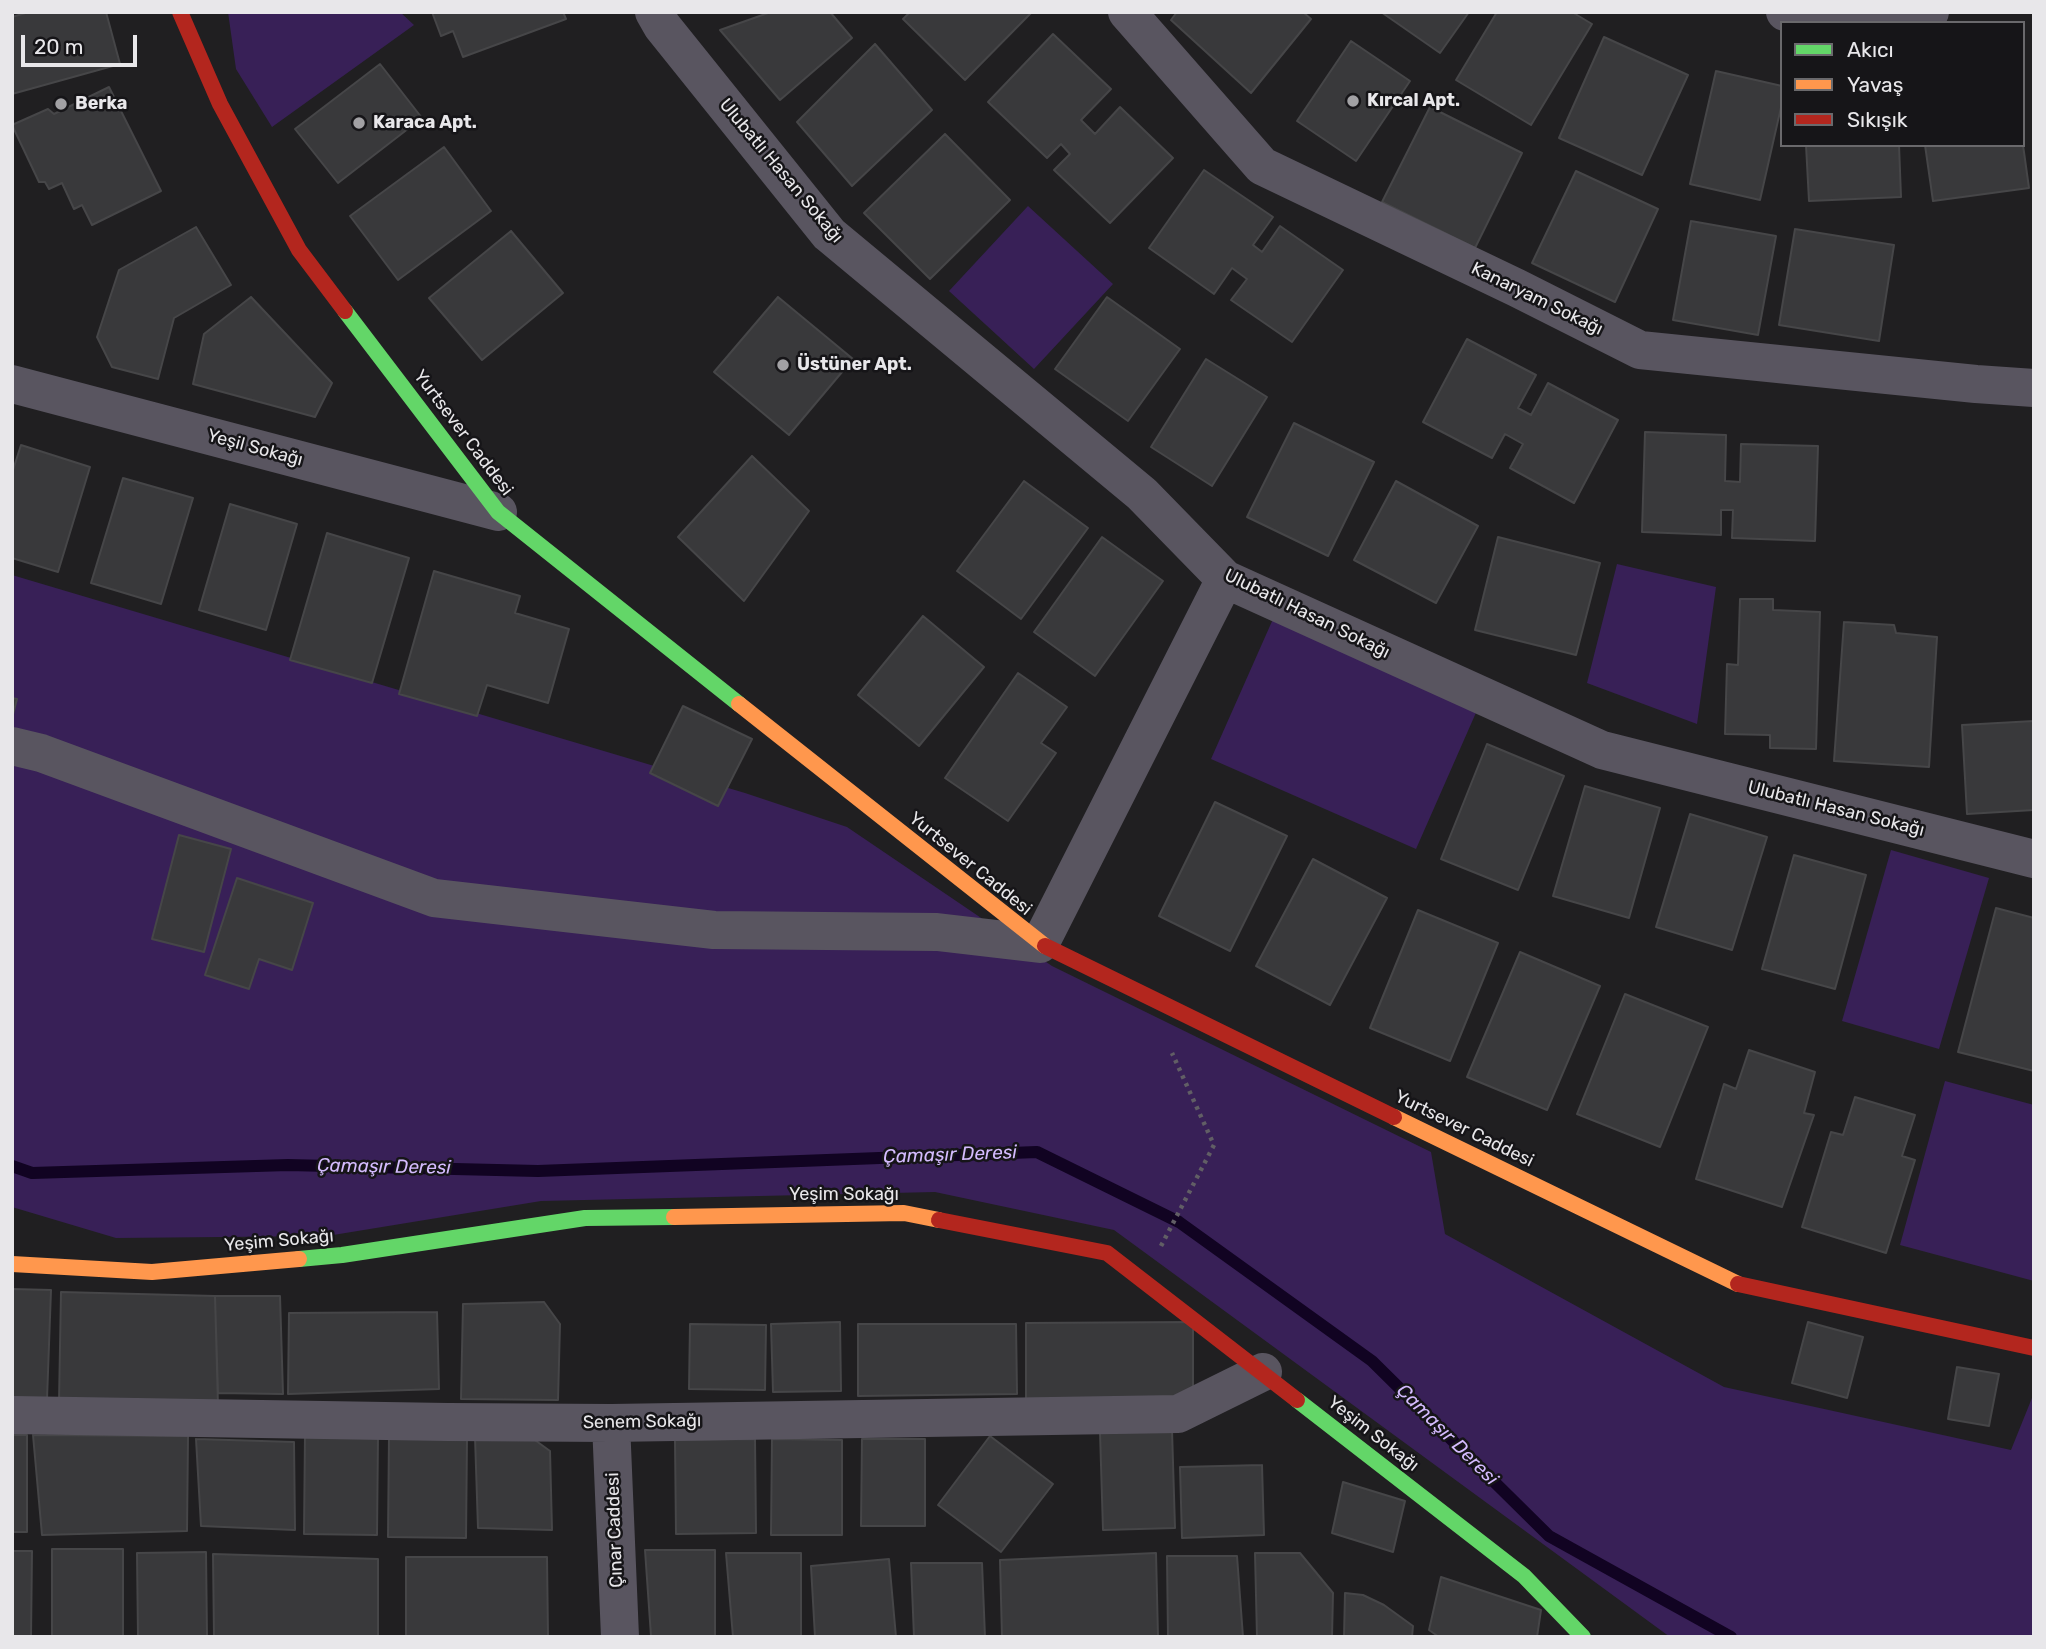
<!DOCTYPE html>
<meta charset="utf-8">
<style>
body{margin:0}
#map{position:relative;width:2046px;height:1649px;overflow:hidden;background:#201f21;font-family:Rubik,sans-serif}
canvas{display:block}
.frame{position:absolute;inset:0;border:14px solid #e8e7ea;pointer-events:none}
.legend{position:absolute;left:1780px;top:21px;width:245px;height:126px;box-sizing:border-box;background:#161518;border:2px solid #6a696c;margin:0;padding:9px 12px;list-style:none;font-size:21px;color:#e8e7ea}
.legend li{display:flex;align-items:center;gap:14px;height:35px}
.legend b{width:35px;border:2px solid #6a696c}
.scale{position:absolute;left:21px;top:35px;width:116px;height:32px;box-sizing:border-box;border:4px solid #e8e7ea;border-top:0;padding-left:9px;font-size:21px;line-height:24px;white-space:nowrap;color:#e8e7ea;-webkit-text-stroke:5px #161518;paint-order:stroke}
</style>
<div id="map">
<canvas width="2046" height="1649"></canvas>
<div class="frame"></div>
<ul class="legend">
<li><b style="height:9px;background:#63d668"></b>Akıcı</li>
<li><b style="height:9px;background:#ff974d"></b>Yavaş</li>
<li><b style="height:9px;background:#b3261e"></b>Sıkışık</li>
</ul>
<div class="scale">20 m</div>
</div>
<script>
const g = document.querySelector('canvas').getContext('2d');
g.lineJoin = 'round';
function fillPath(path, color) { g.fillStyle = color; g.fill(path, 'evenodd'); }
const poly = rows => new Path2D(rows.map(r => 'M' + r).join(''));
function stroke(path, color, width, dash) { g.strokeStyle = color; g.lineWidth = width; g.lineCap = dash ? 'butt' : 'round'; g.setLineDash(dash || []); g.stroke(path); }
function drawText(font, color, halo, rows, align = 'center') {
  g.font = font + ' Rubik,sans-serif'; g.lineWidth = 5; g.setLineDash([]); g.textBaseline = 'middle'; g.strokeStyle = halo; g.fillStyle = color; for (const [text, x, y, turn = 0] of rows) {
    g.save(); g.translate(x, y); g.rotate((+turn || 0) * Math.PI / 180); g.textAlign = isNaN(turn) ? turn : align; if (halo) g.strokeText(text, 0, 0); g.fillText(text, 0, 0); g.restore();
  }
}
fillPath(poly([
 [228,12,400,12,414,25,272,127,236,69],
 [1028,206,1113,284,1034,369,949,291],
 [1617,564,1716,587,1697,724,1587,683],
 [12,575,745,793,847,827,1052,966,1431,1152,1445,1234,1724,1387,2011,1450,2034,1393,2034,1637,1670,1637,1114,1230,935,1192,541,1201,327,1236,116,1238,12,1207],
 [1277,610,1482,699,1416,849,1211,759],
 [1891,850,1989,878,1939,1049,1842,1021],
 [1945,1081,2034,1105,2034,1281,1900,1245]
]), '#382057');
stroke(poly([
 [12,1166,32,1173,288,1165,538,1171,1037,1152,1179,1222,1372,1361,1549,1536,1731,1637]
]), '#110322', 12);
const building = poly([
 [29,12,106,12,120,64,12,94,12,17,29,12],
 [432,12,563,12,566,19,463,57,453,31,441,36,432,12],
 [771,12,830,12,852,38,780,100,720,30,771,12],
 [910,12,1032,12,965,80,903,19,910,12],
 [1177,12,1303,12,1311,19,1251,93,1171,20,1177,12],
 [1381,12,1469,12,1440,53,1381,12],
 [1497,12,1572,12,1592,24,1531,125,1456,80,1497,12],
 [1053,34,1111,89,1081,120,1095,134,1120,107,1173,158,1110,223,1054,170,1070,154,1061,144,1047,158,988,102,1053,34],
 [1604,37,1688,75,1642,175,1559,138,1604,37],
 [1351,41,1410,81,1356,161,1297,121,1351,41],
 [875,44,932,110,852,186,797,122,875,44],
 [380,64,422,118,338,183,295,129,380,64],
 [1716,71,1782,86,1782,103,1760,200,1690,184,1716,71],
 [109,87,161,191,92,225,82,205,74,209,62,183,49,189,45,182,39,182,12,125,48,109,54,114,109,87],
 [1430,107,1522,153,1475,248,1382,202,1430,107],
 [945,134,1010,200,930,279,864,213,945,134],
 [1806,145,1899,145,1901,197,1809,201,1806,145],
 [1925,145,2023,145,2029,188,1933,201,1925,145],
 [444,147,491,211,398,280,350,216,444,147],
 [1204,170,1273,217,1253,245,1262,252,1280,226,1343,270,1292,342,1231,300,1247,279,1232,268,1214,294,1149,248,1204,170],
 [1576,171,1658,209,1615,302,1532,263,1576,171],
 [1691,221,1776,236,1758,335,1673,320,1691,221],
 [196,227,231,285,174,318,158,379,112,367,97,337,119,270,196,227],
 [1795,229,1894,245,1879,341,1779,325,1795,229],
 [511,231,563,293,482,360,429,298,511,231],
 [251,297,332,383,315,417,193,384,204,334,251,297],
 [778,297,853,359,789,435,714,372,778,297],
 [1107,297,1180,349,1128,421,1055,369,1107,297],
 [1467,339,1536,375,1518,408,1531,415,1548,383,1618,420,1574,503,1510,468,1523,444,1505,434,1492,458,1423,422,1467,339],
 [1206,359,1267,397,1212,486,1151,447,1206,359],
 [1294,423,1374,462,1328,556,1247,517,1294,423],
 [1645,432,1726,435,1725,481,1740,482,1741,444,1818,446,1815,541,1732,538,1733,510,1721,510,1721,535,1642,532,1645,432],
 [21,445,90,467,58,572,12,558,12,473,21,445],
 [752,456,809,511,744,601,678,537,752,456],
 [123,478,193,498,161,604,91,583,123,478],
 [1024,481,1088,528,1021,619,957,571,1024,481],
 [1396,481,1478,526,1436,603,1354,560,1396,481],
 [230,504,297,524,266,630,199,610,230,504],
 [327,533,409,558,372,683,290,660,327,533],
 [1102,537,1163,581,1095,676,1034,632,1102,537],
 [1498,537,1600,563,1576,655,1475,630,1498,537],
 [434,571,520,596,515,613,569,629,548,703,487,685,477,716,399,694,434,571],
 [1740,599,1773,599,1773,610,1820,612,1816,749,1770,748,1770,735,1725,734,1727,664,1738,665,1740,599],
 [923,616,984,667,919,746,858,695,923,616],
 [1844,622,1894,625,1896,633,1937,637,1929,767,1834,761,1844,622],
 [1018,673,1067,707,1041,743,1056,753,1008,821,945,778,1018,673],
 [12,698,17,699,12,718,12,698],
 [683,706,752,739,718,806,650,773,683,706],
 [2034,721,2034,810,1967,814,1962,725,2034,721],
 [1487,744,1564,776,1518,890,1441,859,1487,744],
 [1585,786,1660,808,1629,918,1553,896,1585,786],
 [1215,802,1287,836,1230,951,1159,916,1215,802],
 [1690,814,1767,837,1732,950,1656,927,1690,814],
 [179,835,231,849,204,952,152,939,179,835],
 [1794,855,1866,875,1835,989,1762,969,1794,855],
 [1313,859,1387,898,1330,1005,1256,966,1313,859],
 [237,878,313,903,292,970,259,959,249,989,205,975,237,878],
 [1996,908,2034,918,2034,1071,1958,1052,1996,908],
 [1418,910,1498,943,1450,1061,1370,1028,1418,910],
 [1520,952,1600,986,1547,1110,1467,1077,1520,952],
 [1625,994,1708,1027,1660,1147,1577,1114,1625,994],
 [1749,1050,1815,1072,1804,1113,1814,1115,1782,1207,1696,1179,1724,1084,1736,1089,1749,1050],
 [1855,1097,1915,1115,1902,1156,1915,1160,1886,1253,1802,1227,1831,1132,1843,1135,1855,1097],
 [12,1289,51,1290,47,1399,12,1398,12,1289],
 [61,1292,215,1296,218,1406,59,1402,61,1292],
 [215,1296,280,1296,283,1394,218,1393,215,1296],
 [544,1302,560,1324,558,1400,461,1399,463,1304,544,1302],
 [437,1312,439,1389,288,1394,289,1313,437,1312],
 [840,1322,841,1391,773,1392,771,1324,840,1322],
 [1193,1322,1193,1402,1026,1403,1026,1323,1193,1322],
 [1808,1322,1863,1337,1847,1398,1792,1383,1808,1322],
 [690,1324,766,1325,765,1390,689,1389,690,1324],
 [858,1324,1016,1324,1017,1394,858,1396,858,1324],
 [1957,1367,1999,1374,1989,1426,1948,1419,1957,1367],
 [1172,1430,1175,1528,1103,1530,1100,1432,1172,1430],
 [305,1434,378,1435,377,1535,304,1534,305,1434],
 [12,1435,27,1435,27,1532,12,1532,12,1435],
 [33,1435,188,1436,187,1531,42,1535,33,1435],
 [528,1435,550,1451,552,1530,478,1528,475,1437,528,1435],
 [389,1436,467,1437,466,1538,388,1537,389,1436],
 [990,1436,1053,1484,1001,1552,938,1505,990,1436],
 [196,1439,294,1442,295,1530,201,1526,196,1439],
 [755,1439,756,1533,676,1534,675,1440,755,1439],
 [772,1439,842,1440,842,1535,771,1535,772,1439],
 [862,1439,925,1439,925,1526,861,1526,862,1439],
 [1262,1465,1264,1535,1182,1538,1180,1467,1262,1465],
 [1343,1482,1405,1501,1393,1552,1332,1533,1343,1482],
 [52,1549,123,1549,123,1637,52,1637,52,1549],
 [645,1550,715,1550,715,1637,651,1636,645,1550],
 [12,1551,32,1551,31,1637,12,1637,12,1551],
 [206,1552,207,1637,138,1637,137,1553,206,1552],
 [726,1553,801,1553,801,1637,733,1637,726,1553],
 [1156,1553,1158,1637,1002,1637,1000,1560,1156,1553],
 [1255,1553,1300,1553,1333,1593,1332,1637,1257,1637,1255,1553],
 [213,1554,378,1559,378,1637,214,1637,213,1554],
 [1167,1556,1237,1556,1243,1637,1168,1637,1167,1556],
 [406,1557,547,1557,548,1637,406,1637,406,1557],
 [889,1559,896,1637,815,1637,811,1566,889,1559],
 [911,1563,982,1563,985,1637,914,1637,911,1563],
 [1441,1577,1541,1610,1537,1637,1439,1637,1429,1630,1441,1577],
 [1345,1593,1363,1595,1384,1605,1413,1626,1412,1637,1344,1637,1345,1593]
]);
fillPath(building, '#39393b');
stroke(building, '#464648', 2);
stroke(poly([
 [1161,1246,1214,1145,1172,1053]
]), '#615e65', 4.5, [3.5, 5]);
stroke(poly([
 [654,12,662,26,829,234,1142,494,1225,579,1602,750,2034,859],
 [1127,12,1262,166,1517,288,1640,350,1976,384,2034,388],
 [1785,12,1899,21,1930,12],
 [12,384,498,512],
 [12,746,41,753,434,898,714,930,937,932,1040,944,1225,579],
 [12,1415,448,1422,611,1423,1178,1414,1263,1372],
 [611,1423,620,1637]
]), '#595560', 38);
stroke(poly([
 [345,311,498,512,739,704],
 [299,1259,342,1255,585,1218,674,1217],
 [1297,1400,1524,1576,1583,1637]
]), '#63d668', 16);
stroke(poly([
 [739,704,1045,946],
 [1394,1117,1738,1284],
 [674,1217,904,1213,939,1220],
 [12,1264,152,1272,299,1259]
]), '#ff974d', 16);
stroke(poly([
 [180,12,220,104,299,250,345,311],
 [1045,946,1394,1117],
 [939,1220,1107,1253,1297,1400],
 [1738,1284,2034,1348]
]), '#b3261e', 16);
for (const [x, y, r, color] of [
 [1353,101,7,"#a2a1a4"],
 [61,104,7,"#a2a1a4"],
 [359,123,7,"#a2a1a4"],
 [783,365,7,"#a2a1a4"]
]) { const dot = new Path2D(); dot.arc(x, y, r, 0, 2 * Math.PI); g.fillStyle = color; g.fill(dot); stroke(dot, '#161518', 2.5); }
drawText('bold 18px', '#e8e7ea', '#161518', [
 ["Kırcal Apt.",1367,101],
 ["Berka",75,104],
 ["Karaca Apt.",373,123],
 ["Üstüner Apt.",797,365]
], 'left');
drawText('18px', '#e8e7ea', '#161518', [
 ["Ulubatlı Hasan Sokağı",781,171,50],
 ["Kanaryam Sokağı",1537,299,26],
 ["Yurtsever Caddesi",463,433,53],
 ["Yeşil Sokağı",255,448,15],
 ["Ulubatlı Hasan Sokağı",1307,614,26],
 ["Ulubatlı Hasan Sokağı",1836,809,14],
 ["Yurtsever Caddesi",970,864,39],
 ["Yurtsever Caddesi",1464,1129,26],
 ["Yeşim Sokağı",844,1195],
 ["Yeşim Sokağı",279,1241,-5],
 ["Senem Sokağı",642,1422,-1],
 ["Yeşim Sokağı",1373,1434,38],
 ["Çınar Caddesi",615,1530,-92]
]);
drawText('italic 19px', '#d4bbfe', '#161518', [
 ["Çamaşır Deresi",950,1155,-2],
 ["Çamaşır Deresi",384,1167,1],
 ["Çamaşır Deresi",1447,1435,45]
]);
</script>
